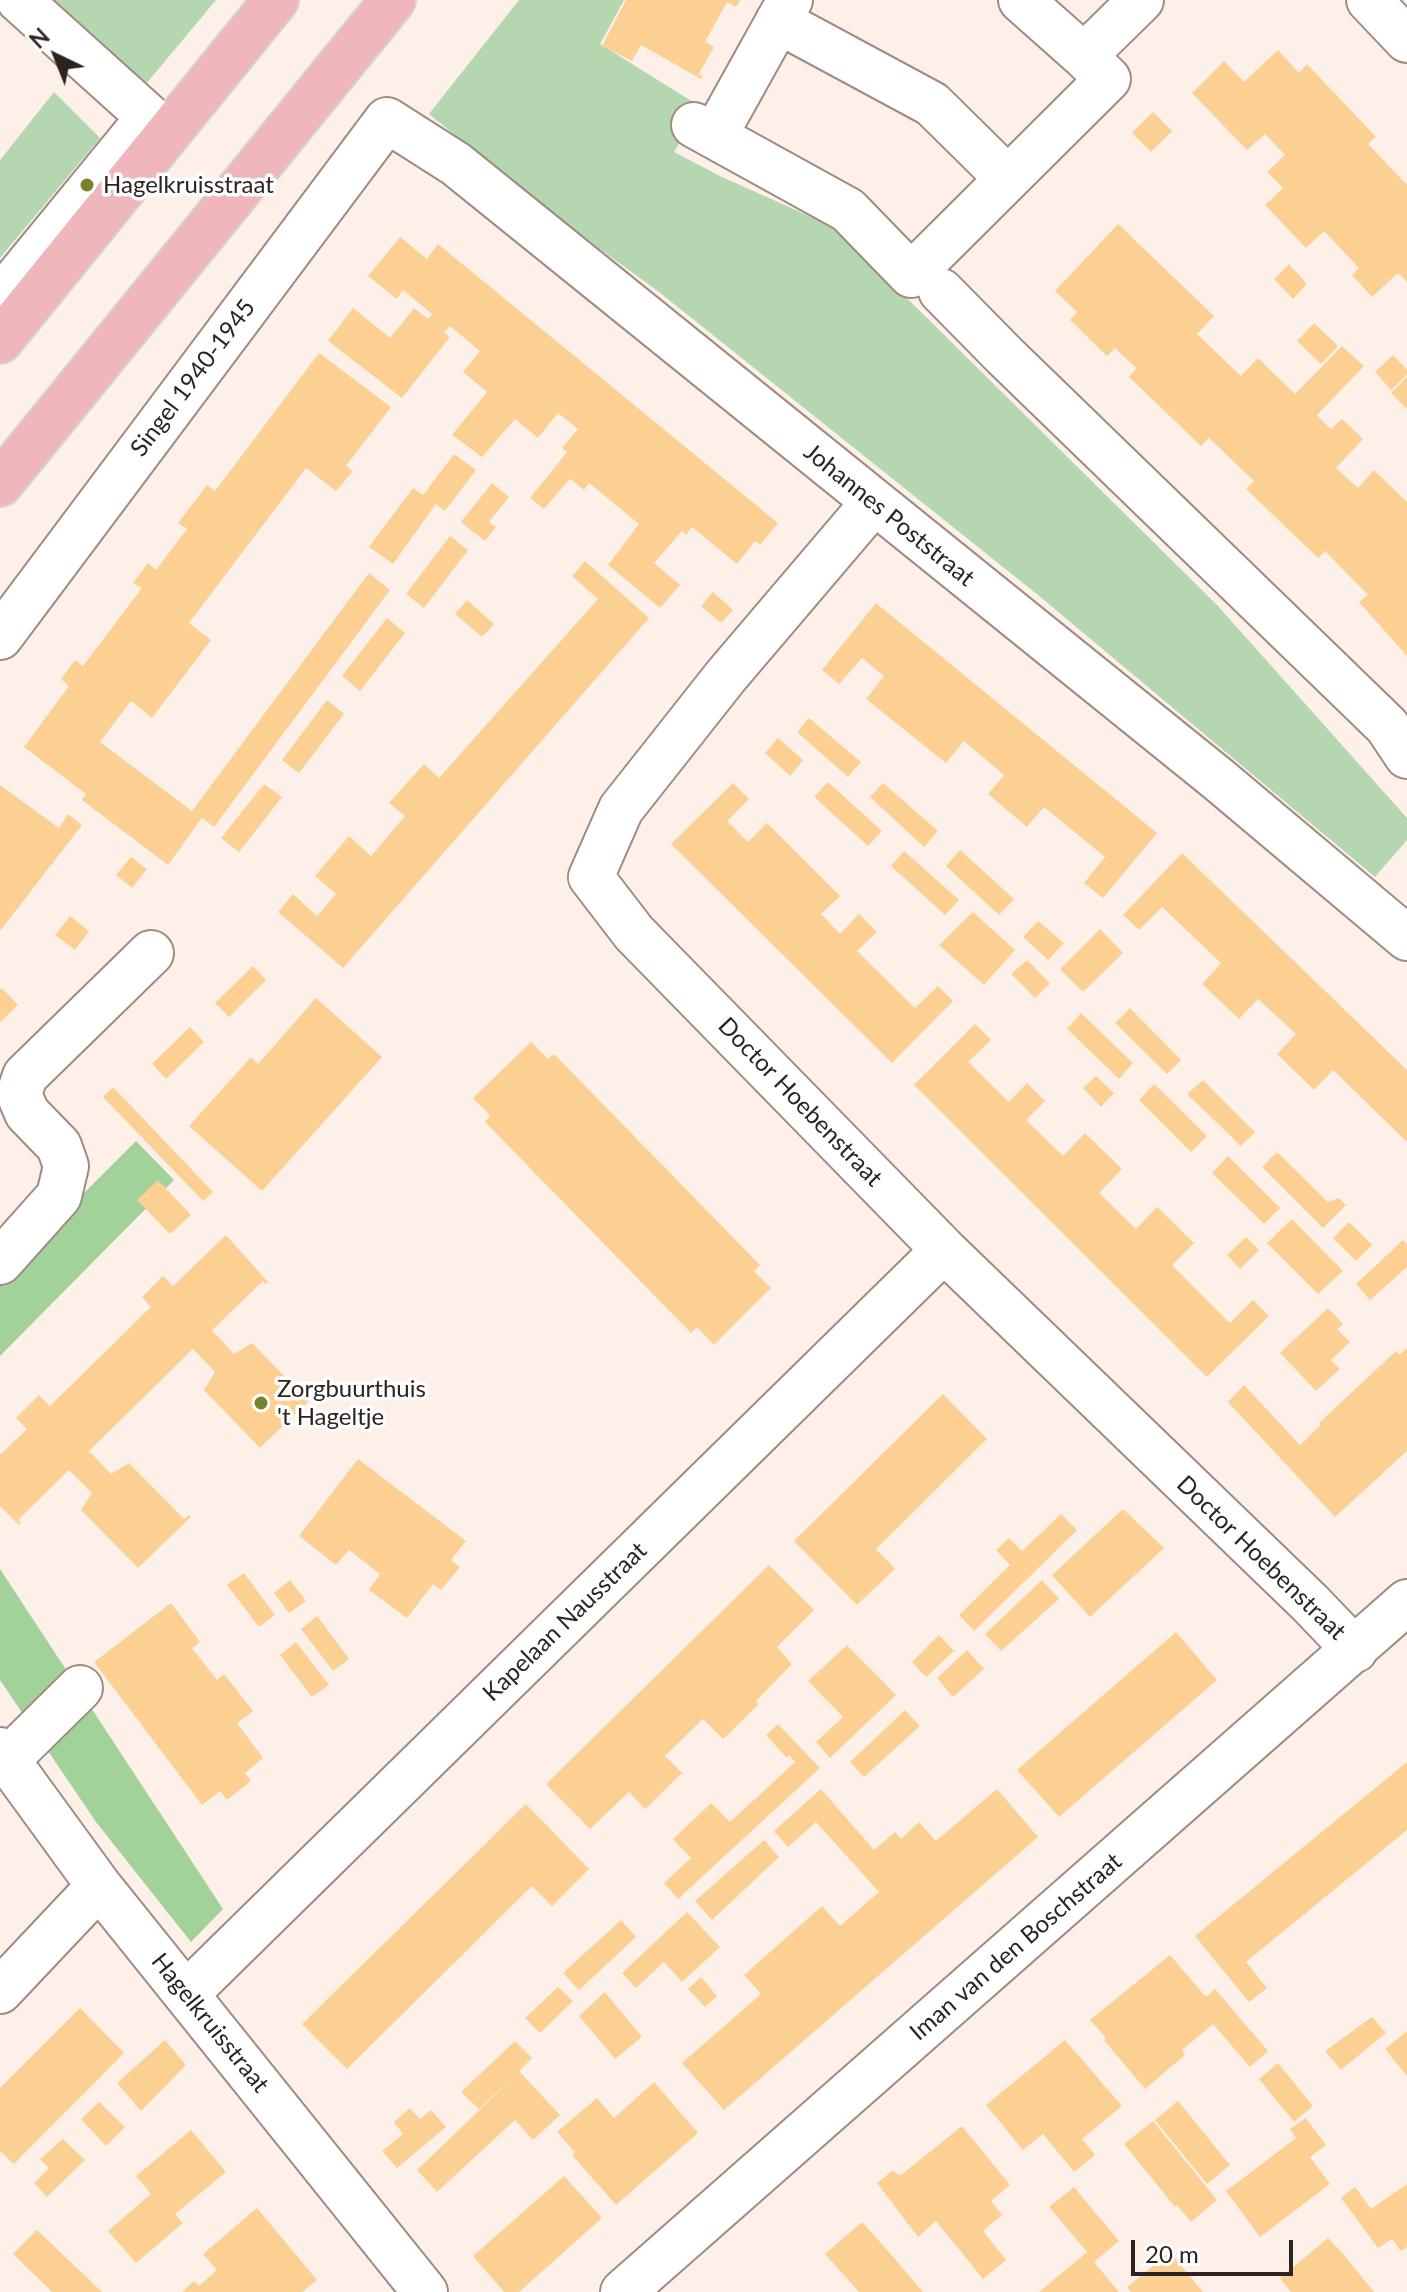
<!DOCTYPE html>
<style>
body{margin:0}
#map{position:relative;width:1407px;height:2292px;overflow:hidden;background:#fdf0e9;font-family:Lato,sans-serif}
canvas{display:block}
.north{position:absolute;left:16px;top:16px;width:80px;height:80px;-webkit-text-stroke:6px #fff;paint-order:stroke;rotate:317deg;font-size:22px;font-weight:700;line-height:32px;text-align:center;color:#2c2420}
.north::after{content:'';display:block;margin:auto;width:28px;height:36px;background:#2c2420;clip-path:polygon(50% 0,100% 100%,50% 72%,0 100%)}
.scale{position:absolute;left:1131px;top:2240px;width:162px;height:36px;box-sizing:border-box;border:4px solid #2c2420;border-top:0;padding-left:10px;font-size:24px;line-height:28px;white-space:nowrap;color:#2c2420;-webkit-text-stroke:6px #fff;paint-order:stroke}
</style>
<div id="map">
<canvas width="1407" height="2292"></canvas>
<div class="north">N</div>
<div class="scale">20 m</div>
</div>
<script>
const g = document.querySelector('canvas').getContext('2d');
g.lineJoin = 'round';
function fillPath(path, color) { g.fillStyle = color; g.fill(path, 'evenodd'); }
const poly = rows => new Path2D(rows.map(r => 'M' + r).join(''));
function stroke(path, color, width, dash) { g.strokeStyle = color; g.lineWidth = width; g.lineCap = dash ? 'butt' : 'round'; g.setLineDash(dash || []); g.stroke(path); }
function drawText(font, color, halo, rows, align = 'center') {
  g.font = font + ' Lato,sans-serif'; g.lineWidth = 7; g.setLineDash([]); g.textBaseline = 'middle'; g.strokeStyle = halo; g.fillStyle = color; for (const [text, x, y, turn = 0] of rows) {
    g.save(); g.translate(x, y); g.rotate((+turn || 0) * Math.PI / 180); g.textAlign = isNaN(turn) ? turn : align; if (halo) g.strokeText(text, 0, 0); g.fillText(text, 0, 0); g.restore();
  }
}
fillPath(poly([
 [32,0,216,0,146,84,118,77],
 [519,0,624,0,600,44,701,107,674,152,722,177,836,228,1217,605,1407,818,1407,840,1375,877,1038,595,659,292,552,214,429,114],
 [54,92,100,138,0,258,0,160]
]), '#b5d7af');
fillPath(poly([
 [136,1141,174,1180,0,1356,0,1277],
 [0,1569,223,1909,191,1942,96,1822,0,1680]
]), '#a2d199');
fillPath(poly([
 [626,0,740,0,736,7,727,2,705,42,714,47,697,77,700,74,703,76,701,79,641,45,632,61,602,46],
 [1278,50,1299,73,1307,64,1376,137,1368,144,1407,185,1407,282,1398,273,1372,297,1352,275,1359,268,1324,231,1306,248,1265,205,1283,188,1267,172,1285,155,1265,134,1247,150,1192,93,1224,61,1244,82],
 [1153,112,1172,131,1151,152,1132,133],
 [1118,224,1214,316,1197,334,1241,376,1258,358,1295,394,1342,346,1364,366,1317,415,1331,429,1342,419,1363,439,1336,468,1358,488,1374,470,1407,502,1407,656,1359,602,1368,595,1325,551,1318,558,1246,489,1254,481,1209,438,1201,446,1129,377,1136,368,1115,348,1107,356,1070,320,1077,312,1055,291],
 [400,237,427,259,438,244,778,523,760,545,755,541,737,564,692,527,686,535,682,531,654,563,680,585,660,608,608,565,639,524,589,483,584,490,570,479,544,509,530,498,567,452,562,448,578,429,558,413,538,438,515,419,482,457,452,435,487,392,463,372,480,351,450,326,444,333,450,337,402,398,328,341,353,308,390,338,414,308,428,319,432,314,403,290,397,299,368,276],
 [1289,264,1307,284,1293,299,1274,279],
 [1314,323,1338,346,1321,364,1297,341],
 [319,353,391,407,346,466,353,471,336,491,306,468,189,623,211,640,152,718,131,701,100,742,192,811,369,573,390,590,214,827,202,818,168,865,82,800,86,794,24,747,69,686,61,679,75,660,83,666,142,588,133,583,148,563,156,570,187,529,178,523,207,485,215,491],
 [1393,355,1407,369,1407,375,1391,390,1375,372],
 [1407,377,1407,409,1391,393],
 [454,454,476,470,445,511,436,504,393,564,369,547,413,488,423,495],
 [492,483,509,497,489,522,496,527,485,541,461,522],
 [450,536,468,550,424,608,406,594],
 [585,561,649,618,343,968,278,912,293,894,317,916,336,894,315,876,349,836,371,856,405,816,389,803,424,764,439,778,598,599,572,576],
 [713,592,733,610,721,623,701,606],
 [467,600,494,624,482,637,455,614],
 [876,603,1157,833,1103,898,1084,883,1105,857,1044,807,1027,827,988,794,1004,775,964,741,946,763,866,699,884,676,862,658,839,684,822,670],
 [387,618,405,633,360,691,342,676],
 [327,700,344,714,299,773,282,760],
 [809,718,861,762,848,777,797,732],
 [778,738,803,760,790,776,765,753],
 [828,782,882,831,868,846,814,797],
 [733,783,749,799,727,821,748,842,767,823,840,896,821,914,840,934,859,914,877,932,857,951,915,1008,938,986,953,1001,892,1063,671,844],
 [883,783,938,831,924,847,870,797],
 [264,784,282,797,239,852,221,838],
 [0,785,59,828,68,814,82,825,0,931],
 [960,850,1014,899,999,915,946,866],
 [904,851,959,900,945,915,891,866],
 [1182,853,1407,1070,1407,1142,1333,1070,1314,1090,1277,1054,1296,1034,1258,999,1239,1019,1202,984,1221,963,1162,907,1139,930,1123,915],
 [131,857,147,869,132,888,116,875],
 [973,912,1015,950,984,985,939,945],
 [70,916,89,931,75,950,55,935],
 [1038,921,1064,943,1048,960,1023,937],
 [1100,929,1123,953,1083,992,1060,969],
 [1027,960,1050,983,1035,998,1011,974],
 [253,966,266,980,229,1017,215,1003],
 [2,988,18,1005,0,1022,0,990],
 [316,998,382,1057,262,1191,189,1126,251,1057,258,1064],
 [1130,1008,1181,1060,1167,1074,1115,1023],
 [1081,1013,1133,1063,1119,1079,1067,1029],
 [975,1024,991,1040,968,1062,1009,1102,1027,1083,1045,1101,1026,1120,1063,1156,1085,1133,1122,1169,1099,1193,1136,1229,1157,1207,1194,1243,1172,1265,1230,1323,1253,1300,1269,1316,1207,1377,914,1085],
 [190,1027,204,1042,166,1079,152,1064],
 [531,1042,548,1059,554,1054,760,1265,754,1271,771,1288,714,1345,697,1327,691,1333,485,1122,490,1115,473,1098],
 [1096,1076,1114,1093,1101,1107,1083,1088],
 [1203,1080,1255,1132,1241,1146,1187,1094],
 [1154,1084,1207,1136,1191,1152,1139,1100],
 [113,1087,213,1192,203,1201,103,1097],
 [1277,1152,1328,1202,1339,1198,1346,1205,1323,1228,1262,1167],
 [1228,1156,1280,1208,1264,1224,1212,1173],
 [158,1180,191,1215,170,1234,137,1200],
 [1292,1219,1343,1271,1318,1294,1267,1243],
 [1349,1222,1372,1245,1356,1261,1333,1238],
 [226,1235,268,1282,266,1284,263,1281,212,1330,234,1354,252,1343,309,1401,260,1448,204,1390,215,1372,193,1349,89,1451,111,1474,129,1463,184,1519,189,1515,191,1517,138,1568,81,1510,92,1493,69,1470,18,1520,21,1523,19,1525,0,1506,0,1455,27,1429,16,1418,39,1395,50,1406,151,1307,142,1297,163,1276,173,1286],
 [1246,1237,1259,1250,1240,1269,1227,1255],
 [1403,1240,1407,1244,1407,1267,1370,1300,1356,1284],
 [1328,1308,1343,1324,1337,1329,1350,1342,1331,1360,1340,1369,1316,1391,1280,1353],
 [1407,1348,1407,1451,1335,1517,1228,1402,1244,1385,1300,1445,1321,1425,1319,1423,1396,1351,1399,1355],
 [943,1394,987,1439,876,1549,895,1569,857,1605,794,1541],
 [358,1459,466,1541,451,1560,460,1567,441,1590,433,1584,407,1618,369,1590,380,1574,349,1550,336,1565,299,1536],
 [1123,1509,1164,1548,1090,1617,1052,1575],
 [1061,1514,1077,1530,974,1631,959,1615,1010,1565,996,1550,1009,1538,1022,1551],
 [769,1565,814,1610,777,1647,792,1664,756,1701,759,1704,723,1739,703,1719,665,1756,682,1773,645,1809,629,1792,590,1829,546,1784],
 [244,1573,275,1615,259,1627,227,1585],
 [290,1580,306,1601,289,1613,274,1593],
 [1042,1580,1059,1599,1001,1651,985,1634],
 [171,1603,200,1642,192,1648,217,1680,224,1674,253,1711,237,1723,263,1758,245,1773,251,1781,227,1800,220,1791,202,1805,94,1662],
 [317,1616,349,1659,333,1671,301,1629],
 [1176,1632,1217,1680,1059,1817,1017,1770],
 [939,1635,954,1651,926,1677,912,1662],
 [296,1642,329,1685,312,1697,280,1655],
 [847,1645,896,1695,830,1758,816,1742,843,1717,808,1681],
 [967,1650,984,1669,953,1697,937,1678],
 [905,1710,920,1726,864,1777,850,1762],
 [778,1724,820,1768,678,1899,664,1883,691,1858,673,1839,711,1803,730,1822,795,1762,789,1755,787,1758,766,1735],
 [1407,1762,1407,1830,1246,1962,1267,1988,1249,2002,1195,1936],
 [821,1789,874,1850,895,1832,901,1839,919,1822,936,1841,997,1789,1038,1837,724,2110,682,2063,761,1994,744,1975,822,1906,840,1926,879,1892,816,1822,788,1847,774,1831],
 [526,1804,589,1869,552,1906,532,1886,347,2069,302,2024],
 [764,1840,779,1857,712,1920,695,1901],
 [687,1912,720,1947,682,1982,664,1962,636,1988,622,1973],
 [621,1920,636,1937,579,1990,563,1973],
 [1170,1955,1206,1997,1215,1989,1268,2051,1250,2067,1213,2024,1182,2050,1185,2055,1145,2089,1104,2040,1106,2038,1090,2020],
 [701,1977,717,1996,705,2007,688,1989],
 [558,1987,573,2001,540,2033,525,2018],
 [605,1992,642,2037,615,2059,579,2016],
 [80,2008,124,2053,14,2164,0,2151,0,2088],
 [1372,2017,1386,2033,1341,2070,1325,2051],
 [1407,2031,1407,2076,1385,2049],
 [165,2040,186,2065,141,2111,117,2083],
 [1065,2040,1122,2106,1082,2139,1095,2155,1074,2172,1043,2134,1023,2150,986,2105],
 [515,2041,532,2058,519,2071,560,2115,533,2140,515,2120,437,2192,417,2170,517,2074,479,2109,461,2092],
 [1278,2063,1313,2106,1294,2122,1259,2079],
 [654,2082,698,2133,616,2205,572,2155,575,2152,557,2132,597,2098,614,2118],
 [1178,2101,1230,2165,1207,2184,1155,2120],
 [99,2102,125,2127,106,2146,81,2119],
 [410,2108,420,2119,431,2110,446,2127,397,2168,382,2151,403,2134,394,2122],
 [1306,2118,1326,2145,1310,2157,1330,2184,1260,2237,1226,2191,1296,2138,1290,2129],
 [1153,2121,1217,2200,1191,2222,1177,2205,1175,2207,1124,2144],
 [962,2126,1010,2185,991,2201,1002,2215,983,2231,1006,2260,983,2279,936,2221,918,2237,877,2183,892,2171,901,2175],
 [191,2130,226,2172,175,2214,183,2223,136,2263,108,2231,151,2194,136,2176],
 [63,2139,85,2160,47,2197,34,2183,49,2168,40,2159],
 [564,2176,602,2218,519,2292,504,2292,473,2256],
 [1407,2184,1407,2247,1401,2251,1392,2239,1378,2248,1341,2198,1355,2187,1371,2209],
 [1074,2187,1119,2241,1094,2262,1119,2292,1039,2292,1087,2252,1049,2207],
 [257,2208,317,2280,302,2292,182,2292,194,2281,199,2286,217,2270,203,2254],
 [862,2222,889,2252,923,2292,859,2292,825,2254],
 [37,2230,102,2292,52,2292,13,2254],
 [1328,2238,1344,2255,1374,2292,1291,2292,1280,2278],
 [1170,2252,1203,2292,1131,2292,1127,2287]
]), '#fcd093');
const minor = poly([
 [1021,0,1084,56,1141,0],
 [1369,0,1407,40],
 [778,21,932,104,1007,178],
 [694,125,848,210,911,275,1108,79,1084,56],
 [715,135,790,0],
 [941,291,1005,356,1387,726,1407,756],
 [0,299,149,117,19,0],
 [874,502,726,676,621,809,591,877,634,933,944,1250,1310,1603,1355,1650],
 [0,637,387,120,456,164,1218,779,1407,938],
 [0,1262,59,1196,66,1166,59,1146,27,1113,19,1094,25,1076,151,953],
 [0,1750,99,1886,425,2292],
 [7,1760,80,1688],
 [0,1991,99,1886],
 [186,1994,944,1250],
 [623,2292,1407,1602]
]);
const major = poly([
 [0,341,276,0],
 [0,484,393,0]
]);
stroke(minor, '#9f8b81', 48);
stroke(major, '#d5d3d2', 48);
stroke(minor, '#fff', 44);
stroke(major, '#efb6bc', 44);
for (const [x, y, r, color] of [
 [87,185,8,"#7a812c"],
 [261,1403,8,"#7a812c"]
]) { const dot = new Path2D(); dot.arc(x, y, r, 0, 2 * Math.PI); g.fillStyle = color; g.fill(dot); stroke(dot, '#fff', 3); }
drawText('24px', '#2c2420', '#fff', [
 ["Hagelkruisstraat",103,185],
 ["Zorgbuurthuis",277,1389],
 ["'t Hageltje",277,1417]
], 'left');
drawText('24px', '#2c2420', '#fff', [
 ["Singel 1940-1945",193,378,-53],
 ["Johannes Poststraat",889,515,39],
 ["Doctor Hoebenstraat",800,1102,46],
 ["Doctor Hoebenstraat",1261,1558,44],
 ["Kapelaan Nausstraat",565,1622,-44],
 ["Iman van den Boschstraat",1016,1947,-41],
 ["Hagelkruisstraat",210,2023,51]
]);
</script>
